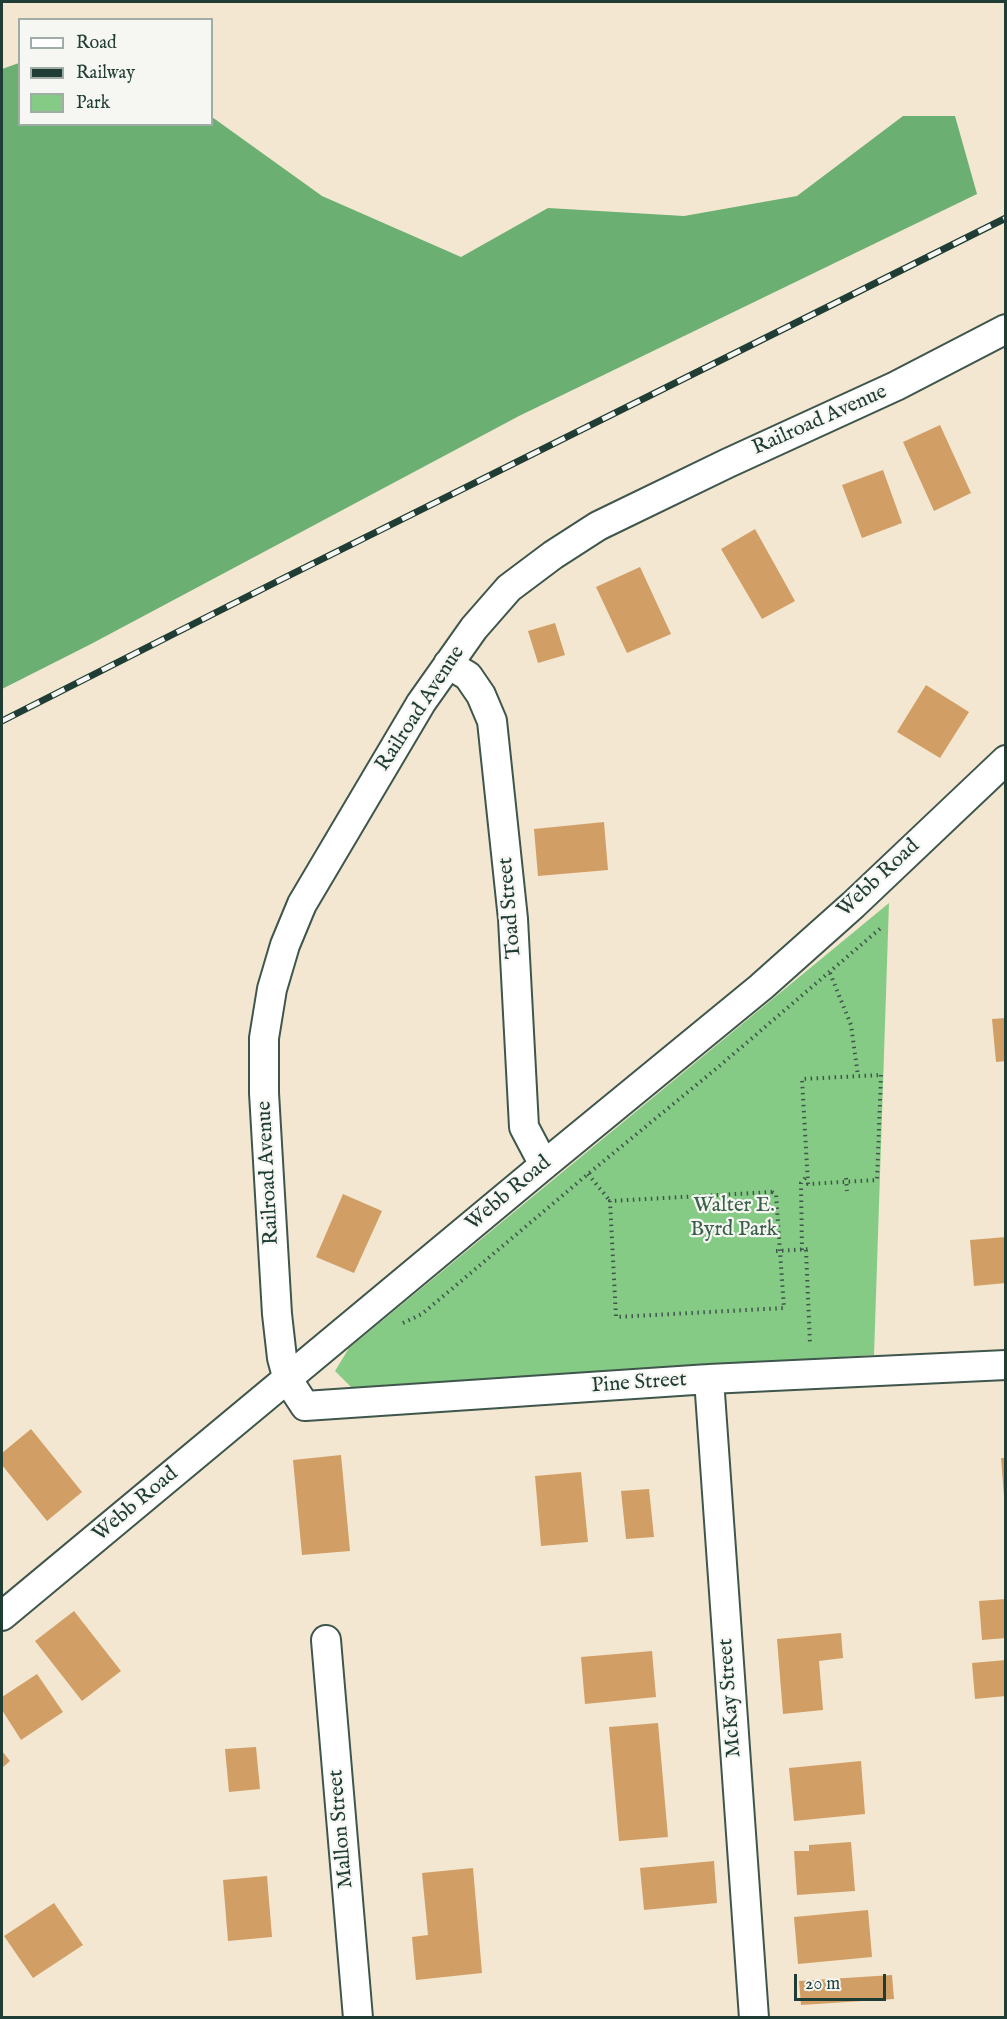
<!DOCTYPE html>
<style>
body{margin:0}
#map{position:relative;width:1007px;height:2019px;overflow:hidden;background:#f3e7d1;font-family:"IM FELL English",serif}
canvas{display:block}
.frame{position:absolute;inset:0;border:3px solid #1f3d34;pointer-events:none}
.legend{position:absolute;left:18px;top:18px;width:195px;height:108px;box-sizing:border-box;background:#f6f6f2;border:2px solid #a0aca6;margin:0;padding:8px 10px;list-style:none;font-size:18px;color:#1f3d34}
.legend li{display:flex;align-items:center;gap:12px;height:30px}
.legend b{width:30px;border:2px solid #a0aca6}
.scale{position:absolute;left:794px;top:1974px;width:92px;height:27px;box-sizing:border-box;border:3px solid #1f3d34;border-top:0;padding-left:8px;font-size:18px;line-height:21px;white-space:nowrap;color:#1f3d34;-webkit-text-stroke:4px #f6f6f2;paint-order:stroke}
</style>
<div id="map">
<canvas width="1007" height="2019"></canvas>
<div class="frame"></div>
<ul class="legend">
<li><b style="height:8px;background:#fff"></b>Road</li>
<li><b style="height:8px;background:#1f3d34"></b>Railway</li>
<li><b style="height:16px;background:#86cb85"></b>Park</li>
</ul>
<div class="scale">20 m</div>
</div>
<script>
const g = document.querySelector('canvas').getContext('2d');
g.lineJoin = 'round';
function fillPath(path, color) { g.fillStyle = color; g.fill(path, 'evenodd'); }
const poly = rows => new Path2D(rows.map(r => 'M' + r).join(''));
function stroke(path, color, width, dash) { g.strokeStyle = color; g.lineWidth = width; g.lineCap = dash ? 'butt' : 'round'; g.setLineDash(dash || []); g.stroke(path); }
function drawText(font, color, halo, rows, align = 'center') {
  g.font = font + ' "IM FELL English",serif'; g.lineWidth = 4.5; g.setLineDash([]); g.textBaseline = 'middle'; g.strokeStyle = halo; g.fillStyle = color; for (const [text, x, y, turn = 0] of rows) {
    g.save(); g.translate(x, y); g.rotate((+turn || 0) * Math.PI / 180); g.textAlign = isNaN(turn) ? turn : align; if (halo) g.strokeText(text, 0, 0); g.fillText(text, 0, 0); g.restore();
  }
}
fillPath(poly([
 [889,903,874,1355,352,1388,335,1371,349,1348]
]), '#86cb85');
fillPath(poly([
 [19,63,20,124,212,124,212,117,322,196,461,257,548,208,684,216,797,196,903,116,955,116,977,194,519,416,91,644,2,689,2,69]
]), '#6caf72');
fillPath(poly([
 [940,425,971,493,934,511,903,442],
 [883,470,902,523,862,538,842,485],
 [755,529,795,601,762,619,721,549],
 [640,567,671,634,627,653,596,587],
 [555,623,565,655,538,663,528,631],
 [926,685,969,712,940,758,897,732],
 [604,822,608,870,538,876,534,829],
 [1006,1018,1006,1061,996,1062,992,1019],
 [343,1194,382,1211,354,1273,316,1257],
 [1006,1237,1006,1283,974,1286,970,1240],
 [31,1429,82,1492,47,1521,2,1465,2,1453],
 [341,1455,350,1551,302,1555,293,1460],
 [1001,1458,1006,1458,1006,1496,1004,1496],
 [581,1472,588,1542,541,1546,535,1476],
 [649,1489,654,1537,626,1539,621,1491],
 [1006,1599,1006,1638,982,1640,979,1601],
 [74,1611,121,1671,82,1701,35,1641],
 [841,1633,843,1658,819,1661,823,1710,783,1714,777,1639],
 [652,1651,656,1697,585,1704,581,1657],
 [1006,1660,1006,1696,975,1699,972,1663],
 [37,1674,63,1712,21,1740,2,1710,2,1697],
 [658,1723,668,1837,619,1841,609,1727],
 [256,1747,260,1789,229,1792,225,1749],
 [2,1751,10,1761,2,1768],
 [861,1761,865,1814,794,1821,789,1768],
 [851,1842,855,1891,797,1895,794,1851,809,1851,809,1845],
 [714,1861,717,1903,644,1910,640,1868],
 [473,1868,482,1973,416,1980,412,1937,428,1935,422,1873],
 [267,1876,272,1937,228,1941,223,1880],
 [54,1903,83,1945,33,1978,4,1936],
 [868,1910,872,1957,798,1964,794,1917],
 [892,1975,894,1999,801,2005,799,1981]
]), '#d19f65');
const minor = poly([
 [1006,329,896,386,728,463,598,526,553,555,509,588,474,628,421,703,302,904,285,945,272,989,264,1038,264,1093,277,1314,282,1358,288,1380,305,1406,709,1379,1006,1365],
 [448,664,468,676,481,695,492,721,513,919,524,1127,544,1165],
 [709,1379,754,2018],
 [2,1616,544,1165,761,987,853,905,1006,760],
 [326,1640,358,2018]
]);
stroke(minor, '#3f564c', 32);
stroke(poly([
 [830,973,851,1025,858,1076],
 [881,1075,877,1180,808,1184,802,1079,881,1075],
 [588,1174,610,1201],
 [846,1178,847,1191],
 [772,1192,776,1194,784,1308,616,1317,610,1201,772,1192],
 [802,1250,801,1183,807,1176],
 [806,1250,810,1344],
 [776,1251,810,1249],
 [403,1323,422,1314,588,1174,717,1068,882,927]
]), '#3f564c', 4, [1.5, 4.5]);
stroke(minor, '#fff', 28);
const rail = poly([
 [2,721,280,580,1006,218]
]);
stroke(rail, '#1f3d34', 7);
stroke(rail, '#f6f6f2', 4.5, [14]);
drawText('21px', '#1f3d34', '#f6f6f2', [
 ["Railroad Avenue",820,421,-24],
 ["Railroad Avenue",421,709,-57],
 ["Webb Road",879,879,-43],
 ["Toad Street",511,908,-95],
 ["Railroad Avenue",269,1173,-93],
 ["Webb Road",509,1194,-40],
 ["Pine Street",639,1384,-4],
 ["Webb Road",136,1505,-40],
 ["McKay Street",731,1698,-94],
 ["Mallon Street",342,1829,-95]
]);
drawText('21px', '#396048', '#f6f6f2', [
 ["Walter E.",734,1207],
 ["Byrd Park",734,1231]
]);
</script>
